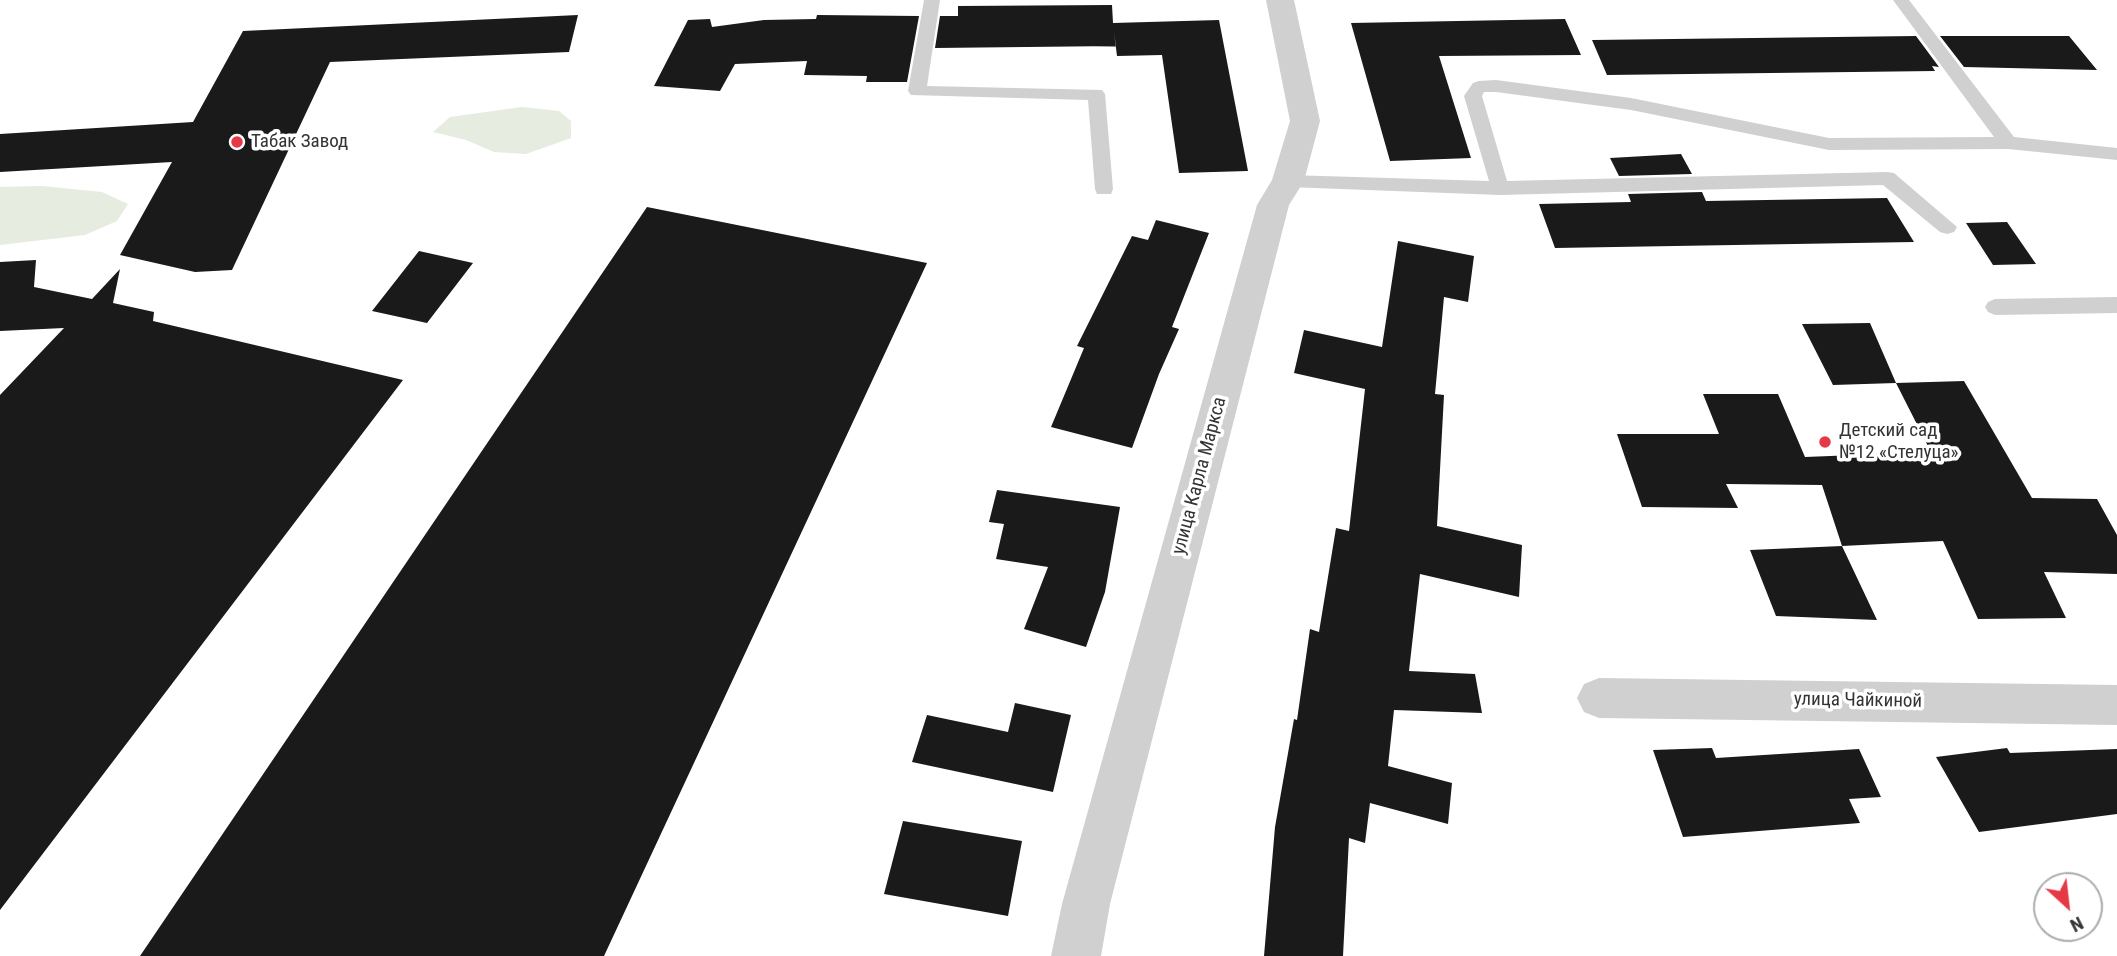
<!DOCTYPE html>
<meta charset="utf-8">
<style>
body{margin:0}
#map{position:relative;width:2117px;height:956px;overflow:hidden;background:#fff;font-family:"Roboto Condensed",sans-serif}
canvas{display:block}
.north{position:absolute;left:2033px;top:872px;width:70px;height:70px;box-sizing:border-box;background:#fff;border:2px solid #adadad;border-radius:50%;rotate:153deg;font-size:19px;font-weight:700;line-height:28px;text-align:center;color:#333}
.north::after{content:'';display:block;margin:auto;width:24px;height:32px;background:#e63946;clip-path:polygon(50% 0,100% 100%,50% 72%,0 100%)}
</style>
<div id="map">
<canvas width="2117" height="956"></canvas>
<div class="north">N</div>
</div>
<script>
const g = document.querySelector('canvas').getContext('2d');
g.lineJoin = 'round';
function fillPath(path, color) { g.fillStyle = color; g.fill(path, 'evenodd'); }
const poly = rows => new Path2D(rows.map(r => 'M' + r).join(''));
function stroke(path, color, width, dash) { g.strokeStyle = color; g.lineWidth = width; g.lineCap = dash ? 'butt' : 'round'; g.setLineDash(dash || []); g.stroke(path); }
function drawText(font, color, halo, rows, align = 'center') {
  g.font = font + ' "Roboto Condensed",sans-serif'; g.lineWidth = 7; g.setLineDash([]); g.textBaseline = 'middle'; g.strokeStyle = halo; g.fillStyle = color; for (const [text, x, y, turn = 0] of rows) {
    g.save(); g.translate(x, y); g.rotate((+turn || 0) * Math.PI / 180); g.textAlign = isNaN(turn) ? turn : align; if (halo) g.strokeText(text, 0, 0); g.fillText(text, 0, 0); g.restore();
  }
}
fillPath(poly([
 [522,107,559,111,571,121,571,138,526,154,494,152,466,140,433,132,450,117],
 [42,186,102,192,128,204,117,221,85,235,0,245,0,187]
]), '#e6ecdf');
fillPath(poly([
 [1112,5,1113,23,1219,20,1248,171,1179,173,1162,55,1117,56,1114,32,1116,46,935,48,940,16,958,16,958,6],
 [578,15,569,52,330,62,232,270,195,272,120,255,172,162,0,172,0,134,193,122,243,31],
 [817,15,919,16,907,82,866,82,867,76,804,75,807,61,735,64,720,91,654,86,688,20,710,19,712,27,764,20,816,19],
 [1565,19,1581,55,1439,56,1471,158,1390,161,1351,23],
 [1916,36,1939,67,1932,66,1935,71,1607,75,1592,40],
 [1940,36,2069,36,2097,70,1964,67],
 [1681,154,1692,174,1619,176,1610,158],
 [1702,192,1706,201,1887,198,1914,242,1555,248,1539,204,1631,202,1628,194],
 [647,207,927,263,604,956,140,956],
 [1156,220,1209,233,1172,327,1179,329,1159,374,1132,448,1051,427,1084,348,1077,346,1132,236,1148,240],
 [2007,222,2036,264,1993,265,1966,223],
 [1398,241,1474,256,1468,302,1444,297,1435,394,1444,395,1437,526,1522,545,1519,597,1420,574,1409,671,1475,674,1482,713,1394,710,1388,766,1452,783,1448,824,1370,803,1365,843,1349,838,1343,956,1264,956,1275,827,1294,719,1297,720,1310,629,1319,632,1336,528,1349,531,1365,389,1294,373,1304,330,1382,347],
 [419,251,473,263,427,323,372,311],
 [36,260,34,287,92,299,120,269,113,303,154,312,153,321,403,380,0,910,0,395,64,328,0,331,0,262],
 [1870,323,1896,383,1833,385,1802,324],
 [1964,381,2032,498,2097,499,2117,535,2117,574,2044,572,2066,618,1978,619,1943,541,1842,546,1822,485,1726,484,1738,508,1642,507,1617,434,1719,434,1703,394,1778,394,1805,457,1931,452,1896,383],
 [997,490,1120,507,1105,592,1086,647,1024,629,1048,567,996,559,1004,524,989,522],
 [1842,546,1877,620,1776,616,1750,550],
 [1015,703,1071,715,1053,792,912,762,927,715,1008,732],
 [1712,748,1716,758,1859,749,1881,797,1849,799,1860,823,1683,837,1653,750],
 [2007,748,2010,753,2117,749,2117,814,1979,832,1936,757],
 [903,821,1022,841,1008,916,884,894]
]), '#1a1a1a');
fillPath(poly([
 [924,0,940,0,927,86,1102,90,1105,94,1113,189,1111,194,1097,194,1095,189,1088,100,911,95,908,91,924,0],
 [1893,0,1909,0,2014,137,2117,148,2117,160,2008,149,1829,150,1631,110,1496,92,1484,92,1482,96,1507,181,1887,172,1894,173,1957,227,1954,232,1947,234,1940,232,1883,185,1500,195,1288,187,1281,186,1279,181,1281,176,1288,175,1489,181,1464,96,1473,83,1479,81,1496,80,1631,98,1829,138,1994,137,1893,0],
 [2117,297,2117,313,1995,315,1988,312,1985,307,1988,302,1995,299,2117,297]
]), '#d0d0d0');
fillPath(poly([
 [1266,0,1294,0,1320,121,1304,181,1289,205,1110,904,1101,956,1051,956,1062,904,1257,205,1272,180,1290,121,1266,0],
 [1599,678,2117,685,2117,725,1599,718,1584,712,1577,698,1584,684,1599,678]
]), '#d0d0d0');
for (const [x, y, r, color] of [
 [237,142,7,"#e63946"],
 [1825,442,7,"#e63946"]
]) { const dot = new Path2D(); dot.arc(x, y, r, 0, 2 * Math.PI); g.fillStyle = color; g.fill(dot); stroke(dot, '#fff', 2.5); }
drawText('19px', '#333', '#fff', [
 ["Табак Завод",251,142],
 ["Детский сад",1839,431],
 ["№12 «Стелуца»",1839,453]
], 'left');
drawText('19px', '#333', '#fff', [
 ["улица Карла Маркса",1200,476,-75],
 ["улица Чайкиной",1858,701,1]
]);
</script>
